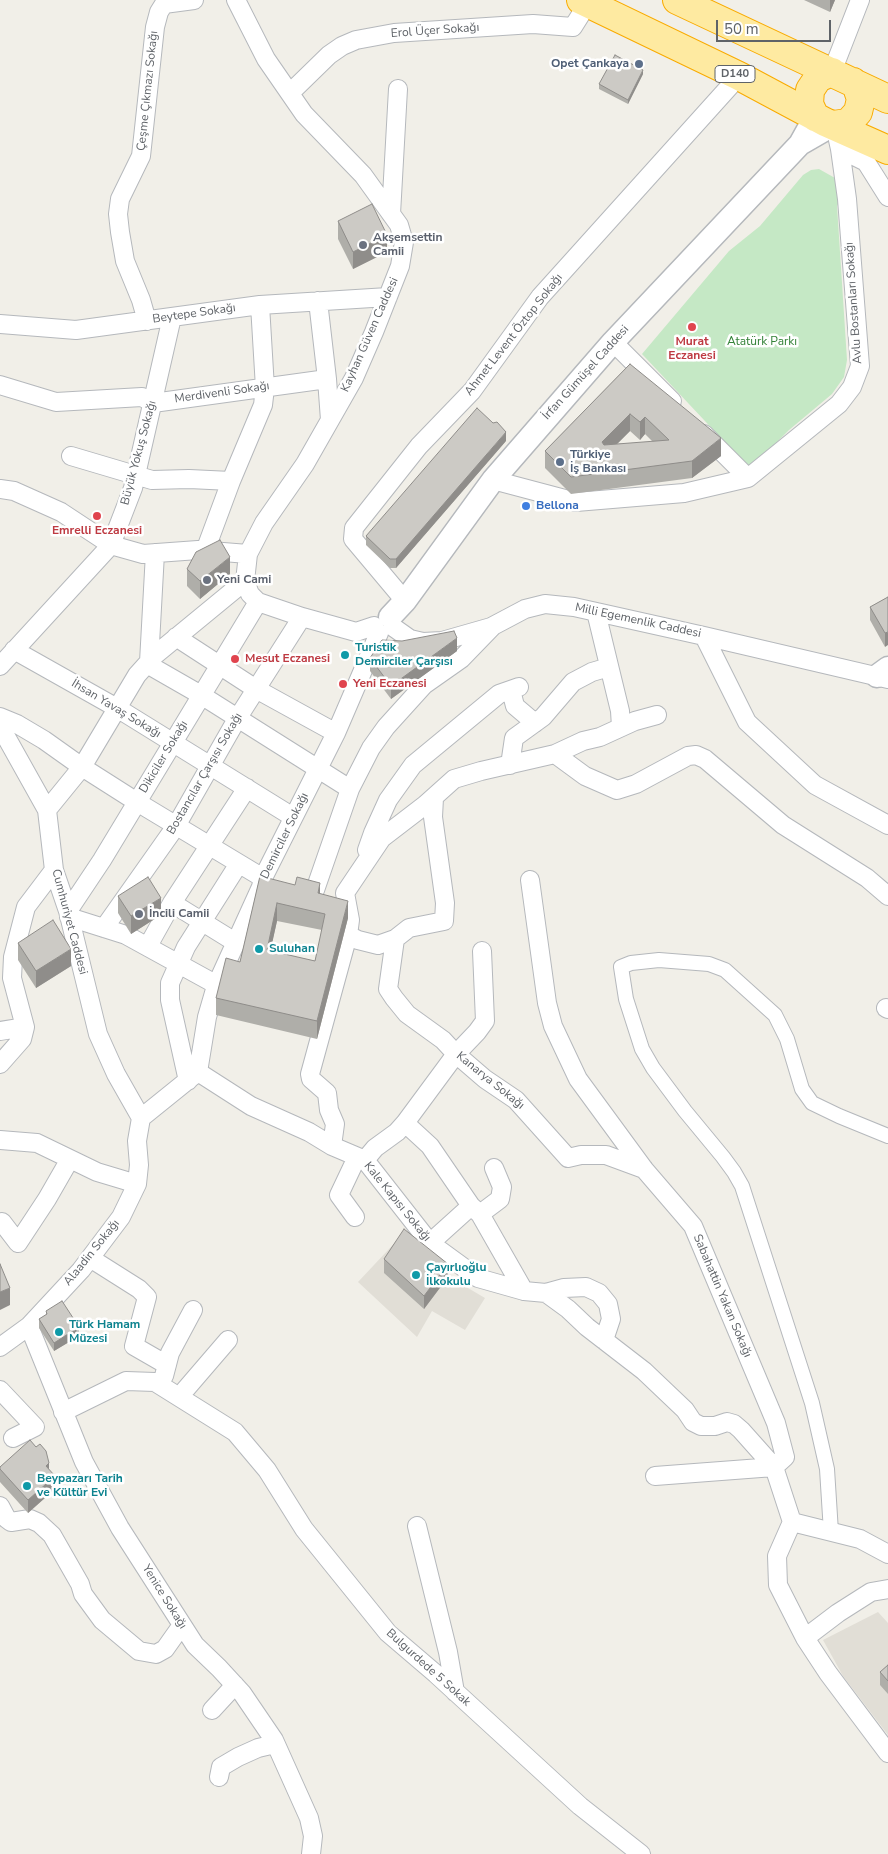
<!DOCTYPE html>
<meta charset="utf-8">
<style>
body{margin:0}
#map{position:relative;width:888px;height:1854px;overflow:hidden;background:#f1efe8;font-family:"Nunito Sans",sans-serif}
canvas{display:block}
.scale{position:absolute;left:716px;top:20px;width:115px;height:22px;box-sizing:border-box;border:2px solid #5f6368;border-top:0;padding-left:6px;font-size:15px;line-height:18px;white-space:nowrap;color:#5f6368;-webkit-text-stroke:4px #fff;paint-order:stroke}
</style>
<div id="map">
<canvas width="888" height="1854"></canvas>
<div class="scale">50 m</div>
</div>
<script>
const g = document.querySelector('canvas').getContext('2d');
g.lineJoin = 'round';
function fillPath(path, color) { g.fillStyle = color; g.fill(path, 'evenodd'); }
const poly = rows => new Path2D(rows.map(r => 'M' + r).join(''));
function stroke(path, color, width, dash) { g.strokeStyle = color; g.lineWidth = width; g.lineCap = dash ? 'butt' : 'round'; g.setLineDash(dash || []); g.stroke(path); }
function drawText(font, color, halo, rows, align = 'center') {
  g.font = font + ' "Nunito Sans",sans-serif'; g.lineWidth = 5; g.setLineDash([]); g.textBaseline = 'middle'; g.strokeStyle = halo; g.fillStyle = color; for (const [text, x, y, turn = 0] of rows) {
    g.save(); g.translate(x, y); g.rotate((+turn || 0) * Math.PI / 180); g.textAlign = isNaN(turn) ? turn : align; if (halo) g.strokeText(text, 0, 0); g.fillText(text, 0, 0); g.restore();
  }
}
fillPath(poly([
 [404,1233,456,1281,485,1298,465,1330,432,1311,417,1337,358,1282],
 [878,1612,888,1623,888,1735,843,1676,823,1640]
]), '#e1ded6');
fillPath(poly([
 [819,169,835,178,840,200,837,206,847,360,844,377,832,394,789,430,750,469,642,354,729,251,760,226,803,175,811,170]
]), '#c5e8c5');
const pedestrian = poly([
 [831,1532,827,1469,812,1403,742,1186,734,1172,723,1157,685,1111,653,1068,642,1049,626,999,621,967,631,963,659,960,709,964,725,970,775,1015,787,1039,802,1089,812,1103,839,1116,888,1136]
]);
const minor = poly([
 [236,0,266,59,304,114,363,175,399,225,404,242,400,266,374,332,354,378,305,464,264,523,248,554,245,581,250,594,258,602,302,617,356,632,374,626],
 [832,72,860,0],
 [290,93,329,55,342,46,356,40,394,33,533,24,573,27,588,3],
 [838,140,840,149,866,162,888,197],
 [391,214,398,89],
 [318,301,327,379,330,420],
 [147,321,141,300,125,261,120,232,118,214,120,199,141,156,155,27,159,12,164,4,194,0],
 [0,324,76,330,260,305,388,297],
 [613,342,672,401],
 [0,385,56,402,142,397,153,403,327,379],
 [704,434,748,478],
 [71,456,152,480,189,479,231,481],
 [493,480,576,502,684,493,748,478,839,404,852,387,860,366,847,199,840,149],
 [0,489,14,491,61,512,111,545,143,554,198,550,248,554],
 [205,551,231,481,263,405,265,388,260,305],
 [405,601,353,539,354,528,419,446,472,391,540,297,739,76],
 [596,612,620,711,621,727],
 [393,627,410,639,423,642,442,641,491,627,525,609,545,604,574,607,704,636,888,679],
 [704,636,747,722,815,785,888,825],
 [176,637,256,689,336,733],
 [14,650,117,708,293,817],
 [149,662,155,553],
 [147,664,201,695,350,789],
 [0,666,111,545,133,488,172,317],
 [511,690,515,706,535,723],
 [0,717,17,724,44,740,82,767,137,802,263,878],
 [0,726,47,810,54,870,68,911,98,1034,116,1074,141,1118],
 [555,754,583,741,600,737,635,721,657,715],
 [510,765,514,738,543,717,573,682,592,672,609,667],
 [47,810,82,767,137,675,155,655,245,581],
 [367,850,373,833,388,800,413,765,499,694,519,687],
 [530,880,547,1003,553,1026,578,1079,644,1169,693,1226,776,1423,785,1457,774,1467],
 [315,890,350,789,371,748,386,727,424,685,461,659,492,627],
 [345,893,382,838,425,805,454,779,481,771,555,754,585,776,617,790,636,784,688,756,696,755,705,759,783,825,867,878,888,896],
 [172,903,235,942],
 [68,911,102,860,258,602],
 [69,917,126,935,217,985],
 [104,928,176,826,237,719,302,617],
 [348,935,358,940,378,945,395,939,409,928,444,921,445,903,433,817,434,798],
 [395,939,388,989,394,998,407,1014,443,1040,456,1054,485,1079,516,1100,568,1158,581,1155,606,1155,644,1169],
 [148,946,172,903,247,788],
 [886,1008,888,1009],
 [0,1031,25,1027],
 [0,1064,22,1039,25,1027,12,978,13,957,26,907,54,870],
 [198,1072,251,1106,309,1132,332,1146,365,1160,430,1243,478,1278,524,1291,546,1293,564,1288,586,1287,599,1293,608,1304,611,1319,604,1340],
 [198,1072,207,1017,216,986,261,887,263,878,336,733,379,633],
 [188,1081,170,1000,170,983,186,947,238,865],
 [405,1123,430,1146,471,1206,480,1214,524,1291],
 [0,1140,37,1143,97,1172,137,1184],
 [332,1146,335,1124,329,1110,327,1093,311,1079,310,1074,348,935,350,920,345,893],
 [365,1160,375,1148,397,1132,405,1123,456,1054,477,1032,485,1021,482,951],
 [480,1214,500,1199,502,1187,494,1168],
 [355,1217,339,1195,357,1157],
 [0,1224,2,1222,18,1243,47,1199,70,1159],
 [430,1243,471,1206],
 [90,1258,139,1289,147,1297,134,1346,167,1365],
 [546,1293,568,1309,587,1327,644,1371,685,1410,693,1422,701,1426,715,1426,727,1422,734,1424,741,1430,774,1467,792,1522,860,1539,888,1554],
 [29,1326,84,1462,120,1528,195,1645,219,1668,242,1693,274,1740,309,1818,313,1836,311,1854],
 [0,1347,29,1326,81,1270,121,1217,137,1184,139,1165,137,1141,141,1118,198,1072],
 [164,1376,170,1353,193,1310],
 [0,1390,35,1427,13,1438],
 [179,1397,228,1340],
 [63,1412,126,1381,155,1382,235,1432,267,1470,304,1529,388,1633,436,1674,580,1806,641,1854],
 [655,1476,774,1467],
 [0,1506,7,1519,11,1522,30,1519,39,1523,52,1535,80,1584,83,1594,102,1620,139,1651,156,1654,165,1649,182,1625],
 [792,1522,777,1556,778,1585,805,1638,828,1673,888,1753],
 [417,1526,448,1652,455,1692],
 [805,1638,838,1613,871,1592,888,1589],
 [212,1710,235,1685],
 [219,1777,221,1767,238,1757,258,1748,275,1744]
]);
const tertiary = poly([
 [815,117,800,144,833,125],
 [390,617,405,601,493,480,613,342,800,144],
 [877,676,888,668]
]);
const trunk = poly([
 [581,0,739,76,825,122,888,150],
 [677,0,888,99],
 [815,117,809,104,810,90,818,78,832,72],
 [833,125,848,123,858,112,861,99,857,87,853,82]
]);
stroke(pedestrian, '#b5b8bc', 16);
stroke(minor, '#b5b8bc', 20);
stroke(tertiary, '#b5b8bc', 25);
stroke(trunk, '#f9ab00', 30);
stroke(pedestrian, '#fff', 14);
stroke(minor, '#fff', 18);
stroke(tertiary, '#fff', 22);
stroke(trunk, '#feeaa1', 28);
fillPath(poly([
 [804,0,835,0,830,12],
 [643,74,628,104,599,89,599,84],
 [338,221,387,252,353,269,338,239],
 [630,364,721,456,692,478,571,494,545,468,545,451],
 [630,431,640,440,645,434,653,442,617,444],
 [506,441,396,568,390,568,366,545,366,536],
 [187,569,230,574,200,599,187,586],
 [888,597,885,647,870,620,870,607],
 [457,651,391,699,370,671,370,658],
 [260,876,320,894,348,918,317,1039,216,1015,216,998,240,962],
 [277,921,322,930,315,961,270,951],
 [118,896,161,915,131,934,118,913],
 [18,943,71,966,36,988,18,960],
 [384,1259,448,1277,424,1309,384,1273],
 [46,1311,79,1336,54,1351,39,1328,39,1319,46,1315],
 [0,1467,49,1470,55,1489,28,1513,0,1482],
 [888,1665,888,1694,880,1685,880,1672]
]), '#afaea9');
fillPath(poly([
 [830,0,835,0,830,12],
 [643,70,643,74,628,104,628,100],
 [387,235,387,252,353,269,353,252],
 [630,414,630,431,602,459,602,442],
 [645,417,645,434,640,440,640,422],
 [506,432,506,441,396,568,396,559],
 [721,438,721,456,692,478,692,461],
 [230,557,230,574,200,599,200,581],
 [888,632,888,645,885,647,885,633],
 [457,638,457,651,391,699,391,686],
 [320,883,320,900,318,893],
 [161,898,161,915,131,934,131,916],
 [348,901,348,918,317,1039,317,1021],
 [277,903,277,921,267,967,267,950],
 [71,949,71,966,36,988,36,971],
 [448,1264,448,1277,424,1309,424,1296],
 [10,1288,10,1305,0,1310,0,1292],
 [79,1327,79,1336,54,1351,54,1343],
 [49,1463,49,1476,46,1466],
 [55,1476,55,1489,28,1513,28,1500]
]), '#8f8d8a');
const building = poly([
 [615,55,643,70,628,100,599,84,615,55],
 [372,204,387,235,353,252,338,221,372,204],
 [630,364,721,438,692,461,571,477,545,451,630,364],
 [630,414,640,422,645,417,669,440,604,445,602,442,630,414],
 [477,408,493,423,497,422,506,432,396,559,390,559,366,536,477,408],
 [220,540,230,557,200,581,187,569,196,552,220,540],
 [888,597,888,632,885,633,870,607,888,597],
 [454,631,457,638,391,686,370,658,382,640,402,641,454,631],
 [260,876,295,885,297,877,320,883,318,893,348,901,317,1021,216,998,226,958,240,962,260,876],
 [277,903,325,914,315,961,267,950,277,903],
 [148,877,161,898,131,916,118,896,148,877],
 [53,920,71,949,36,971,18,943,53,920],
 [404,1229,448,1264,424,1296,384,1259,404,1229],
 [0,1264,10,1288,0,1292,0,1264],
 [62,1301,79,1327,54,1343,39,1319,47,1314,46,1311,62,1301],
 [30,1440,36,1447,40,1444,46,1451,49,1463,46,1466,55,1476,28,1500,0,1469,0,1467,30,1440],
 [888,1665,888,1681,880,1672,888,1665]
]);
fillPath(building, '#cccac5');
stroke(building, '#8f8d8a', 1);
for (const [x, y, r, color] of [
 [639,64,5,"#5c6f8a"],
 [363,245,5,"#6b7280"],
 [692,327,5,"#e0444e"],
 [560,462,5,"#5c6f8a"],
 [526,506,5,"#3f7fe0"],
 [97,516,5,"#e0444e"],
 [207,580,5,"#6b7280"],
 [345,655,5,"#0f9aa8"],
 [235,659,5,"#e0444e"],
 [343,684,5,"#e0444e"],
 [139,914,5,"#6b7280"],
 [259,949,5,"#0f9aa8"],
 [416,1275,5,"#0f9aa8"],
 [59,1332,5,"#0f9aa8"],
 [27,1486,5,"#0f9aa8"]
]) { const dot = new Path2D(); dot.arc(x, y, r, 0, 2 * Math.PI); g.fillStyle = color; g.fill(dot); stroke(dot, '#fff', 2); }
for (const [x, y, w] of [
 [735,74,40]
]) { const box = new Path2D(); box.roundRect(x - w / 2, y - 8.5, w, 17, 4); g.fillStyle = '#fff'; g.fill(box); stroke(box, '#5f6368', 1); }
drawText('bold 11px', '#5f6368', null, [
 ["D140",735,74]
]);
drawText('12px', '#5f6368', '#fff', [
 ["Erol Üçer Sokağı",435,31,-4],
 ["Çeşme Çıkmazı Sokağı",148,91,-84],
 ["Avlu Bostanları Sokağı",854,303,-94],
 ["Beytepe Sokağı",194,314,-8],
 ["Kayhan Güven Caddesi",370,335,-66],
 ["Ahmet Levent Öztop Sokağı",514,335,-52],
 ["İrfan Gümüşel Caddesi",586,373,-48],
 ["Merdivenli Sokağı",222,393,-8],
 ["Büyük Yokuş Sokağı",139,453,-75],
 ["Milli Egemenlik Caddesi",638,621,12],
 ["İhsan Yavaş Sokağı",116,709,31],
 ["Dikiciler Sokağı",164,757,-59],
 ["Bostancılar Çarşısı Sokağı",205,774,-60],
 ["Demirciler Sokağı",285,836,-64],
 ["Cumhuriyet Caddesi",69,922,75],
 ["Kanarya Sokağı",490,1081,39],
 ["Kale Kapısı Sokağı",397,1202,51],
 ["Alaadin Sokağı",92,1253,-51],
 ["Sabahattin Yakan Sokağı",722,1296,67],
 ["Yenice Sokağı",164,1597,58],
 ["Bulgurdede 5 Sokak",428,1668,42]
]);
drawText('bold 12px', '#4e5e75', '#fff', [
 ["Opet Çankaya",629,64],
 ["Türkiye",570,455,"left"],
 ["İş Bankası",570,469,"left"]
], 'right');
drawText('bold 12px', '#5b616d', '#fff', [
 ["Akşemsettin",373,238],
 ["Camii",373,252],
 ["Yeni Cami",217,580],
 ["İncili Camii",149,914]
], 'left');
drawText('bold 12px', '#be3a42', '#fff', [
 ["Murat",692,342],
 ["Eczanesi",692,356],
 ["Emrelli Eczanesi",97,531],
 ["Mesut Eczanesi",245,659,"left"],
 ["Yeni Eczanesi",353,684,"left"]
]);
drawText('12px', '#348238', '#fff', [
 ["Atatürk Parkı",762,342]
]);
drawText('bold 12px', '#366cbe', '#fff', [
 ["Bellona",536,506]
], 'left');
drawText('bold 12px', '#0d838f', '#fff', [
 ["Turistik",355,648],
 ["Demirciler Çarşısı",355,662],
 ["Suluhan",269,949],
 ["Çayırlıoğlu",426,1268],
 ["İlkokulu",426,1282],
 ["Türk Hamam",69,1325],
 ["Müzesi",69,1339],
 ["Beypazarı Tarih",37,1479],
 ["ve Kültür Evi",37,1493]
], 'left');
</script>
